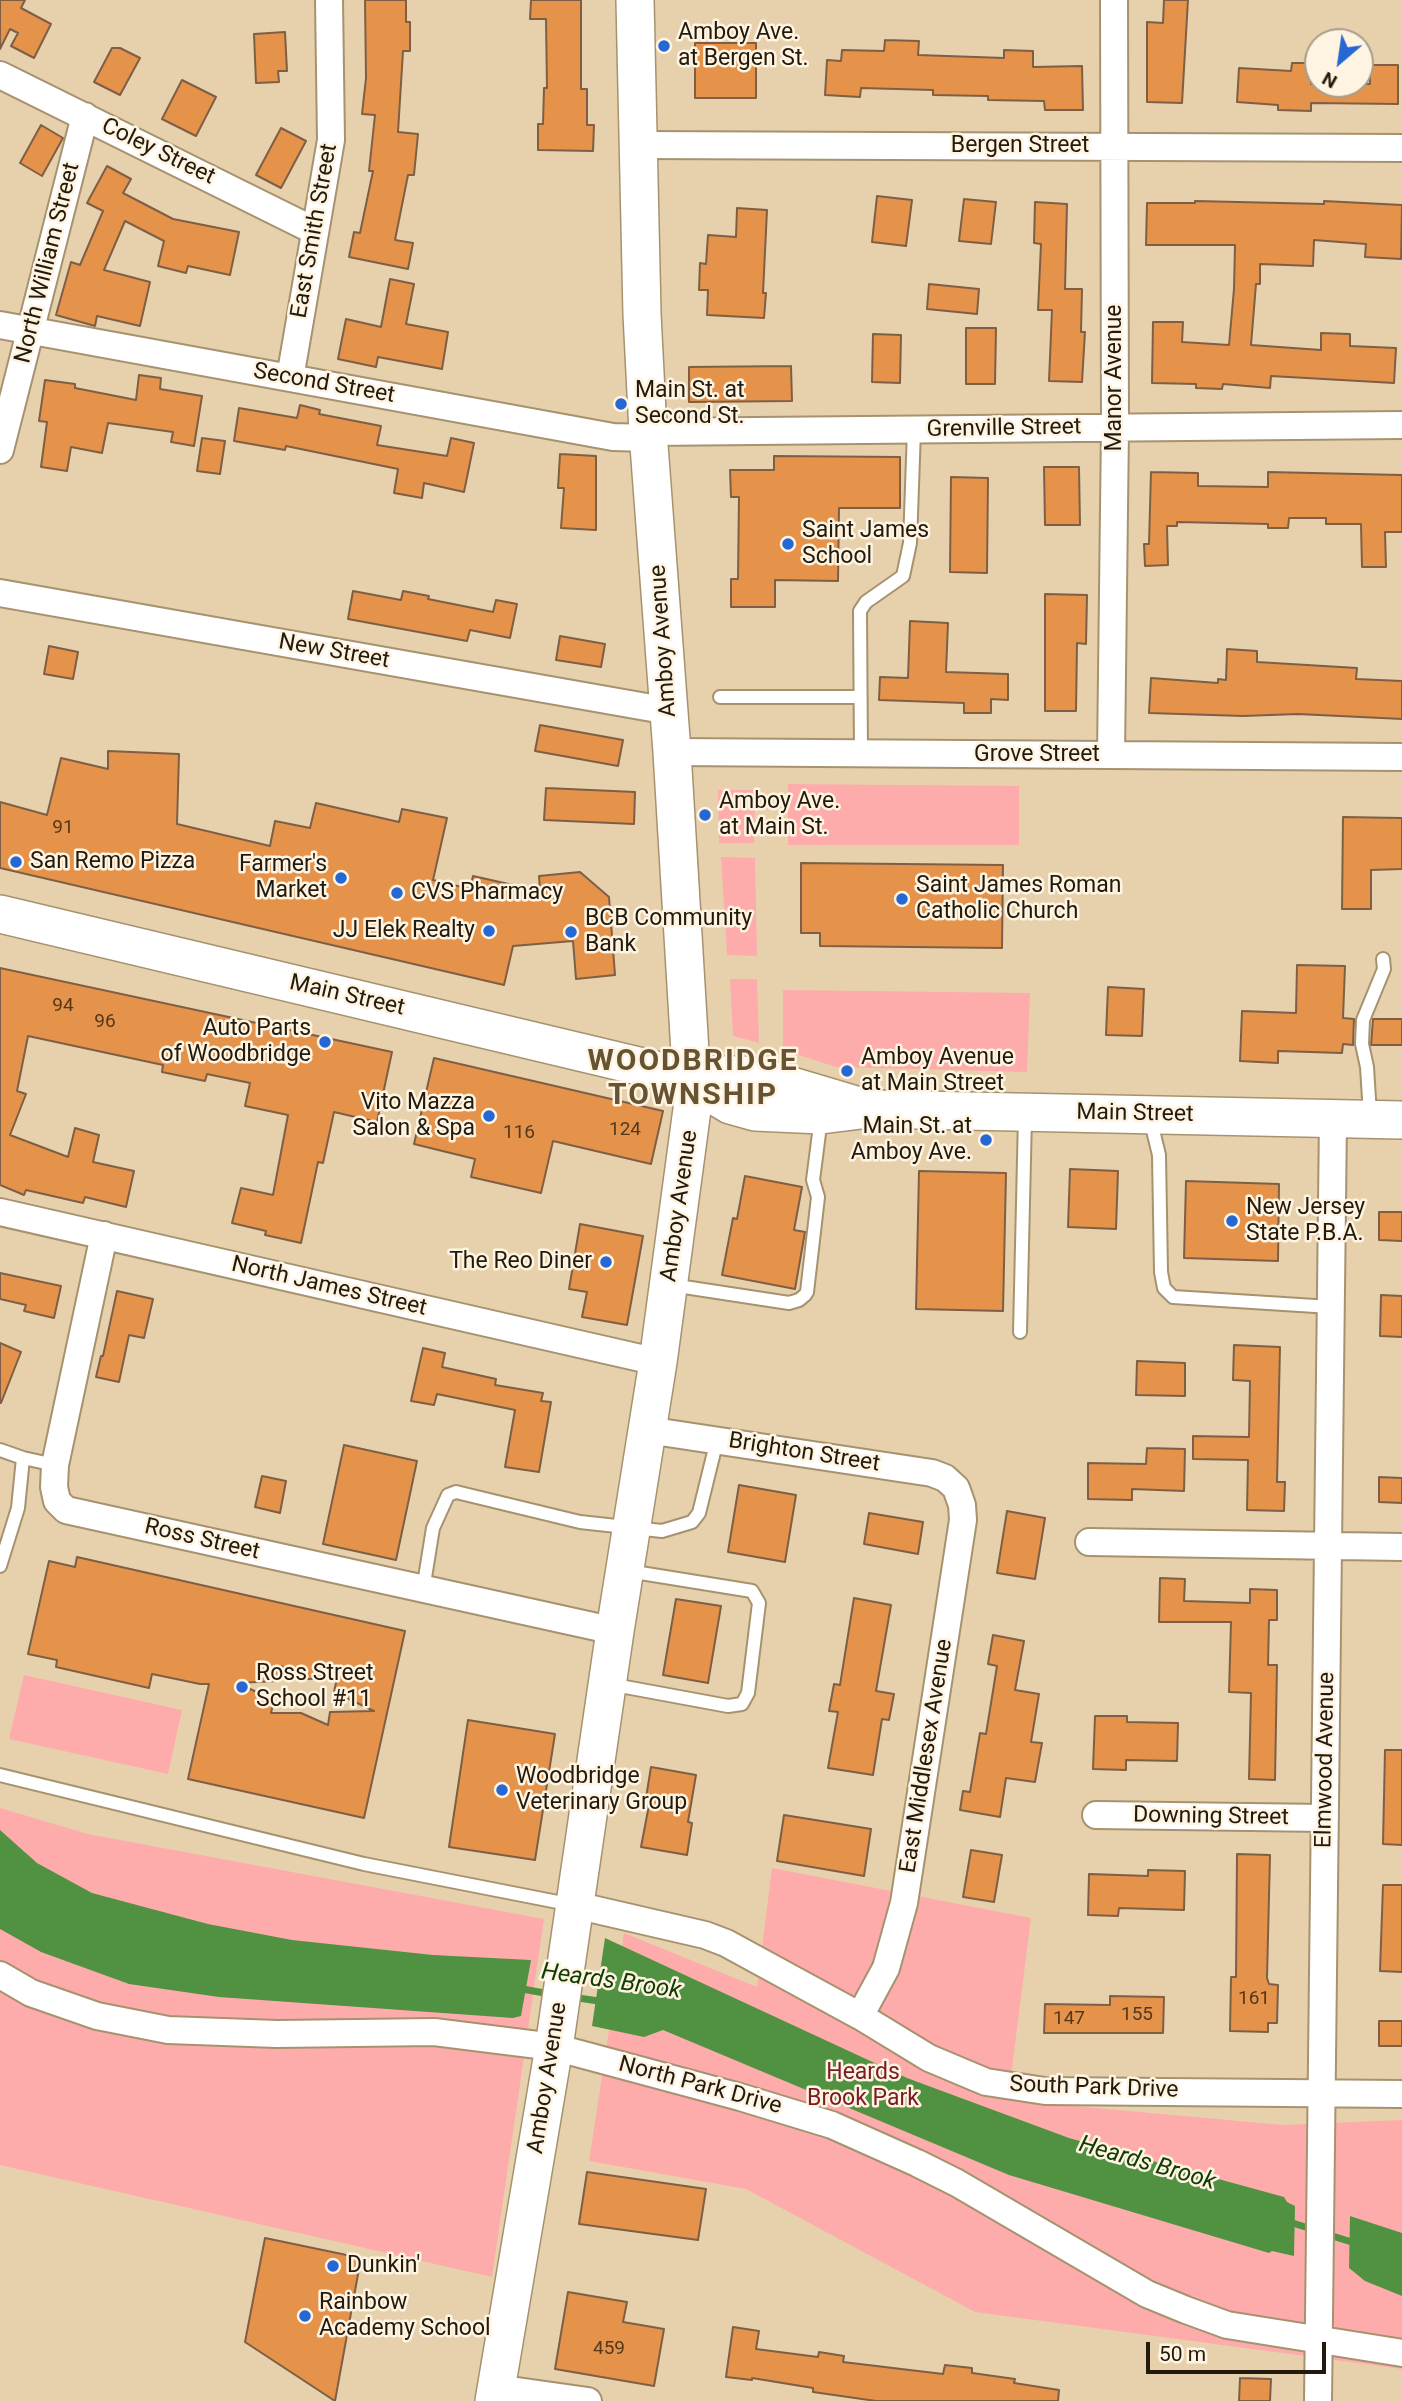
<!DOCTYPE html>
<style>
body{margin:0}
#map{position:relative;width:1402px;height:2401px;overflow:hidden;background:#e7d1ac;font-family:Roboto,sans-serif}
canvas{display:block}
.north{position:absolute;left:1304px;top:28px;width:70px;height:70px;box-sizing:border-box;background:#fff4e1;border:2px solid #a79d8c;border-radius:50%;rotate:209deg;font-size:19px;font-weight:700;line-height:28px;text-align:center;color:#221a0c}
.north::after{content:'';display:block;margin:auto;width:24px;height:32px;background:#2567d3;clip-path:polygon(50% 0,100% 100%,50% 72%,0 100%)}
.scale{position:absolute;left:1146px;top:2342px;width:180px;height:32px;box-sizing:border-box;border:4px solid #221a0c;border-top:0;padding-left:9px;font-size:21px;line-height:24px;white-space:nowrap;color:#221a0c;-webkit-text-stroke:5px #fff4e1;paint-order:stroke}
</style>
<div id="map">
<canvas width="1402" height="2401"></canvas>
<div class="north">N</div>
<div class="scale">50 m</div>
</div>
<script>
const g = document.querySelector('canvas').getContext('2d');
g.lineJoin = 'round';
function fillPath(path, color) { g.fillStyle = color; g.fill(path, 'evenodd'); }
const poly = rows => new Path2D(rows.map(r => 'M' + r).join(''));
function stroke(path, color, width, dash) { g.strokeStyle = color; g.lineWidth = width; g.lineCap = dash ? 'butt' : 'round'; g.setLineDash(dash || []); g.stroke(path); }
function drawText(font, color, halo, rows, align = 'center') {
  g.font = font + ' Roboto,sans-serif'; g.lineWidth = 5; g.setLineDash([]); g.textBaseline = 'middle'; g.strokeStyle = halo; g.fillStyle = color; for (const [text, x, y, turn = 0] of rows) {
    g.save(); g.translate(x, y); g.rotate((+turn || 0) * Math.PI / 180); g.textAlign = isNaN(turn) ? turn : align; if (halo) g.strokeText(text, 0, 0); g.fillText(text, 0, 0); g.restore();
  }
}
fillPath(poly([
 [788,784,1019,786,1019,845,788,845],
 [718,790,755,790,754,843,719,843],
 [721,857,755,858,757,956,727,955],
 [730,979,757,979,759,1043,733,1036],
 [783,990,1030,993,1027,1072,836,1067,783,1050],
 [24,1675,182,1710,168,1774,9,1739],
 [0,1808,88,1834,544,1919,492,2277,0,2165],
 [772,1868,1031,1918,1008,2100,1283,2125,1402,2120,1402,2369,975,2312,746,2189,589,2161,624,1933,757,1987]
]), '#feacab');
fillPath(poly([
 [0,1830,37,1863,92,1893,208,1924,292,1940,433,1955,531,1960,521,2016,513,2018,219,1997,129,1984,41,1952,0,1929],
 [605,1938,907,2078,1069,2138,1284,2197,1287,2202,1295,2206,1294,2256,1272,2251,1269,2253,1009,2175,663,2030,644,2037,592,2026],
 [1350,2216,1402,2233,1402,2296,1365,2281,1349,2268]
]), '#509242');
stroke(poly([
 [517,1988,550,1994],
 [572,1997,605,2002],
 [1286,2221,1315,2230],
 [1326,2234,1358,2244]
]), '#509242', 7);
const building = poly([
 [0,0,25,0,21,8,51,24,34,58,11,46,18,33,10,29,0,49,0,0],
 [365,0,406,0,406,22,410,22,410,51,403,51,398,132,418,134,414,175,408,175,395,240,413,243,408,269,349,257,354,232,360,233,373,171,369,171,375,115,362,114,366,78,365,0],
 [531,0,581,0,581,89,587,89,587,125,594,125,593,151,538,150,538,124,543,124,544,88,547,88,546,19,530,19,531,0],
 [1164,0,1188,0,1182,103,1147,102,1147,22,1163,23,1164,0],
 [285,32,287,71,278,71,279,82,256,83,254,34,285,32],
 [885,40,919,41,918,55,1004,58,1004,50,1033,51,1033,67,1082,66,1083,110,1045,110,1044,101,988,100,988,96,933,95,933,90,861,88,860,97,825,95,827,60,841,61,842,50,884,51,885,40],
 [695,43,756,43,756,98,695,98,695,43],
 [112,48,120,48,140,58,120,95,94,82,112,48],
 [1292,63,1311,63,1311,84,1370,84,1370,65,1398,65,1398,104,1311,103,1311,111,1278,110,1278,105,1237,102,1239,68,1291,71,1292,63],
 [182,80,216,97,196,136,162,119,182,80],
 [41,125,63,138,42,176,20,163,41,125],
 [281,128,306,141,281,188,256,175,281,128],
 [107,166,131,179,123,193,173,219,239,232,230,275,188,266,186,273,158,266,164,241,125,221,104,270,150,282,140,326,97,316,95,326,56,315,71,262,80,265,103,211,87,203,107,166],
 [877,196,912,200,906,246,872,242,877,196],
 [964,199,996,202,991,244,959,241,964,199],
 [1195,201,1324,204,1324,201,1402,205,1401,259,1365,257,1366,244,1314,240,1313,266,1260,264,1260,284,1256,284,1251,345,1321,350,1321,333,1350,334,1350,346,1396,348,1394,383,1271,376,1270,388,1223,384,1222,389,1196,388,1196,384,1152,383,1153,322,1183,322,1182,342,1229,345,1234,289,1235,245,1146,245,1147,203,1195,203,1195,201],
 [1035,202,1067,204,1065,289,1082,289,1081,332,1085,332,1082,382,1049,381,1052,310,1038,310,1041,244,1034,243,1035,202],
 [737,208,767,210,763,293,766,293,764,318,707,315,708,290,699,290,700,263,706,264,708,235,736,237,737,208],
 [390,279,414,284,406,324,448,332,442,369,378,357,376,367,338,359,346,319,381,327,390,279],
 [929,284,979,289,977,314,927,309,929,284],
 [966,328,996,328,995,384,966,384,966,328],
 [873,334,901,335,900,383,872,382,873,334],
 [791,366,792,401,689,402,689,367,791,366],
 [139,375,161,378,160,389,202,396,194,446,171,442,173,432,108,423,102,453,71,447,67,471,41,467,47,422,39,421,45,380,75,384,75,388,136,400,139,375],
 [300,405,320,410,319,414,381,426,377,445,447,456,451,438,474,443,464,492,424,483,422,498,394,493,398,469,286,446,285,450,234,441,239,408,297,418,300,405],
 [202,438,225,441,220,474,197,471,202,438],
 [560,454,596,456,596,530,561,528,564,488,558,488,560,454],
 [774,456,900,457,900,508,839,508,838,581,775,580,775,607,731,607,731,579,738,579,739,497,731,497,730,470,774,470,774,456],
 [1044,467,1079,467,1080,525,1045,525,1044,467],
 [1151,472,1198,473,1198,486,1268,487,1268,472,1402,475,1402,532,1385,532,1386,567,1362,567,1361,524,1326,524,1326,518,1289,518,1288,528,1268,528,1268,524,1177,522,1177,526,1167,526,1168,565,1145,566,1144,544,1149,544,1151,472],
 [951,477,988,478,987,573,950,572,951,477],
 [353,591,401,600,403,591,429,596,428,599,493,612,496,600,517,604,510,638,470,630,467,641,348,619,353,591],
 [1045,594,1087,595,1086,644,1077,643,1076,711,1045,711,1045,594],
 [910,621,948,623,946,672,1008,674,1008,700,991,699,991,713,964,713,964,703,879,700,880,677,908,678,910,621],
 [560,636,605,644,601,667,556,660,560,636],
 [49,646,78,652,73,679,44,674,49,646],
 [1227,649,1257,651,1257,662,1357,668,1356,679,1402,681,1402,719,1298,714,1243,716,1149,713,1151,678,1218,683,1218,679,1226,680,1227,649],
 [540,725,623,740,618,766,535,751,540,725],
 [108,751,179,754,177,824,270,846,275,821,310,828,316,803,399,822,402,809,447,818,433,880,470,889,473,876,540,891,539,876,580,872,609,897,615,975,576,979,573,941,513,946,504,985,0,868,0,802,47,815,61,758,108,769,108,751],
 [546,788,635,792,634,824,544,820,546,788],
 [1343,817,1402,818,1402,869,1371,870,1371,909,1342,909,1343,817],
 [801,863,1003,865,1002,948,820,946,820,933,801,933,801,863],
 [1297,965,1345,966,1343,1018,1354,1019,1353,1045,1343,1044,1342,1053,1278,1051,1278,1063,1240,1061,1242,1011,1296,1013,1297,965],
 [0,968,392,1052,377,1122,334,1112,323,1163,318,1162,301,1243,265,1235,266,1231,232,1223,241,1188,273,1195,288,1115,245,1106,250,1083,207,1074,205,1081,162,1072,163,1065,28,1036,17,1091,26,1094,10,1135,68,1157,75,1128,99,1135,93,1162,134,1171,126,1207,85,1197,83,1203,26,1190,24,1195,0,1185,0,968],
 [1108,987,1144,989,1142,1036,1106,1035,1108,987],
 [1373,1019,1402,1019,1402,1045,1371,1045,1373,1019],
 [434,1058,663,1111,651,1164,553,1141,541,1193,471,1177,475,1159,414,1144,434,1058],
 [1070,1169,1118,1171,1116,1229,1068,1227,1070,1169],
 [919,1171,1006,1173,1003,1311,916,1309,919,1171],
 [745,1176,802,1187,794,1230,805,1232,795,1289,722,1275,733,1218,737,1219,745,1176],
 [1186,1181,1279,1184,1278,1261,1184,1258,1186,1181],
 [1379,1212,1402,1212,1402,1241,1379,1240,1379,1212],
 [580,1224,643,1236,627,1325,582,1317,587,1292,569,1289,580,1224],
 [0,1273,61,1286,54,1318,24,1311,26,1305,0,1299,0,1273],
 [117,1291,153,1299,144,1338,129,1335,119,1382,96,1377,101,1356,103,1356,117,1291],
 [1381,1295,1402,1296,1402,1337,1380,1336,1381,1295],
 [0,1343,21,1352,1,1403,0,1403,0,1343],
 [1234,1345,1280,1347,1277,1482,1285,1482,1284,1511,1247,1510,1248,1460,1193,1459,1193,1436,1249,1437,1250,1381,1233,1380,1234,1345],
 [423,1348,445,1353,442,1367,496,1379,495,1385,543,1393,541,1401,551,1402,539,1472,505,1467,515,1410,437,1394,434,1405,411,1401,423,1348],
 [1137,1361,1185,1363,1185,1396,1136,1395,1137,1361],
 [344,1445,417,1461,396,1560,323,1544,344,1445],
 [1147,1448,1185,1449,1184,1491,1132,1489,1132,1500,1088,1499,1088,1463,1146,1464,1147,1448],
 [262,1476,286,1481,280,1513,255,1507,262,1476],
 [1379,1477,1402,1478,1402,1503,1379,1502,1379,1477],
 [739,1485,796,1495,785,1562,728,1552,739,1485],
 [1007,1511,1045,1518,1035,1579,997,1573,1007,1511],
 [869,1513,923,1522,918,1554,864,1544,869,1513],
 [77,1557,405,1631,364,1818,188,1779,209,1684,200,1684,152,1674,149,1688,56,1667,57,1660,28,1654,49,1561,75,1567,77,1557],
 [281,1666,308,1679,337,1678,334,1692,374,1711,330,1712,328,1725,301,1713,271,1713,274,1700,237,1683,278,1681,281,1666],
 [1160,1578,1185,1579,1184,1601,1250,1603,1250,1589,1277,1590,1277,1620,1269,1620,1268,1665,1277,1665,1275,1780,1249,1779,1251,1693,1229,1692,1231,1622,1159,1622,1160,1578],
 [854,1598,891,1605,876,1691,894,1694,889,1720,882,1719,873,1775,828,1768,838,1712,829,1711,834,1684,840,1685,854,1598],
 [676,1599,721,1606,708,1683,663,1675,676,1599],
 [993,1635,1024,1641,1015,1690,1039,1694,1031,1742,1042,1743,1035,1782,1006,1778,1000,1817,960,1810,963,1791,970,1792,980,1733,986,1734,997,1666,988,1664,993,1635],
 [1095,1716,1127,1716,1127,1722,1178,1723,1177,1761,1126,1760,1126,1770,1093,1769,1095,1716],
 [468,1720,555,1734,535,1860,449,1847,468,1720],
 [1385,1750,1402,1750,1402,1845,1383,1844,1385,1750],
 [651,1767,696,1775,688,1822,692,1823,687,1855,641,1847,649,1805,645,1804,651,1767],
 [784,1815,871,1829,864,1876,777,1861,784,1815],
 [971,1850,1002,1855,994,1902,963,1897,971,1850],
 [1237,1854,1270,1855,1267,1978,1269,1984,1278,1985,1277,2023,1268,2023,1268,2032,1230,2031,1231,1977,1236,1977,1237,1854],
 [1148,1870,1185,1871,1184,1910,1119,1908,1118,1916,1088,1915,1089,1874,1148,1876,1148,1870],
 [1383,1885,1402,1885,1402,1972,1380,1971,1383,1885],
 [1110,1996,1164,1997,1163,2033,1044,2033,1045,2004,1110,2005,1110,1996],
 [1379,2021,1402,2021,1402,2046,1379,2046,1379,2021],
 [587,2172,706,2189,698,2240,579,2224,587,2172],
 [265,2238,361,2258,335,2401,245,2342,265,2238],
 [568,2292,627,2302,623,2322,664,2329,654,2386,555,2369,568,2292],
 [733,2327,759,2331,756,2349,818,2357,819,2352,844,2356,843,2362,943,2374,945,2365,972,2368,972,2373,1015,2379,1014,2383,1059,2390,1058,2401,876,2401,813,2392,813,2388,752,2378,752,2380,726,2377,733,2327],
 [1240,2378,1271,2379,1270,2401,1239,2401,1240,2378]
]);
fillPath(building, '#e5934a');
stroke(building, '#7e5f46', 2);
const service = poly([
 [720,697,860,697],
 [861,754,860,611,866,602,903,576,910,543,914,430],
 [1370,1115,1367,1067,1362,1044,1363,1020,1384,969,1383,959],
 [1150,1118,1159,1155,1161,1272,1164,1288,1173,1297,1331,1307],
 [671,1285,789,1303,799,1300,805,1295,807,1292,818,1197,813,1180,821,1118],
 [1020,1332,1025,1116],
 [0,1450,23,1458,18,1508,0,1566],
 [23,1458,55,1465],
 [423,1590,433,1528,448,1495,456,1492,580,1522,662,1531,692,1522,699,1513,717,1440],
 [609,1684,728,1706,742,1704,748,1693,759,1603,752,1591,628,1571],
 [0,1775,364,1864,573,1905]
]);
const minor = poly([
 [0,75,315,231],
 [637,145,1402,148],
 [0,325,613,437,648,438],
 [290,378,331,140,329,0],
 [648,432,1402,425],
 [0,450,85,116],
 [0,593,669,711],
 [672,752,1402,757],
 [1111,755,1115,428,1114,0],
 [0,1212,658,1362],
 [104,1235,55,1465,54,1487,57,1501,66,1510,615,1631],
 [647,1430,932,1473,945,1478,956,1488,962,1505,963,1520,904,1903,886,1968,860,2016],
 [1089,1542,1402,1547],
 [1096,1815,1325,1818],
 [575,1905,705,1935,726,1943,860,2016,929,2058,986,2082,1045,2091,1402,2094],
 [0,1975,31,1993,97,2016,168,2030,277,2034,434,2032,554,2047,740,2097,832,2125,917,2163,957,2183,1147,2294,1186,2310,1227,2325,1402,2353],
 [496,2388,588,2401],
 [1318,2401,1333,1118]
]);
const secondary = poly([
 [0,914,693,1079,719,1075,744,1075,768,1079,869,1109],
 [693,1079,710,1093,730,1105,755,1112,821,1115,869,1109,1402,1120],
 [494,2401,554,2047,615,1631,658,1362,693,1102,672,752,648,432,642,314,635,0]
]);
stroke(service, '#a7926f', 16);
stroke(minor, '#a7926f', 30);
stroke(secondary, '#a7926f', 40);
stroke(service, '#fff', 12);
stroke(minor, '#fff', 26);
stroke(secondary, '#fff', 37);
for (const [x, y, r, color] of [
 [664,46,7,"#2567d3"],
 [621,404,7,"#2567d3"],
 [788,544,7,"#2567d3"],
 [705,815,7,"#2567d3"],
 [16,862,7,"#2567d3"],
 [341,878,7,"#2567d3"],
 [397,893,7,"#2567d3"],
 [902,899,7,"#2567d3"],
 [489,931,7,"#2567d3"],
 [571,932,7,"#2567d3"],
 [325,1042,7,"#2567d3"],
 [847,1071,7,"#2567d3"],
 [489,1116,7,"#2567d3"],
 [986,1140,7,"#2567d3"],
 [1232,1221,7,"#2567d3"],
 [606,1262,7,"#2567d3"],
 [242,1687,7,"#2567d3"],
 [502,1790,7,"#2567d3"],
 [333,2266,7,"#2567d3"],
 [305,2316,7,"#2567d3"]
]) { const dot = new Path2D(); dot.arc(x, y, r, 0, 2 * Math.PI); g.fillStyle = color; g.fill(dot); stroke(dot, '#fff4e1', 2.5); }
drawText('19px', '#53381c', null, [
 ["91",63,828],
 ["94",63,1006],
 ["96",105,1022],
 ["124",625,1130],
 ["116",519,1133],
 ["161",1254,1999],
 ["155",1137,2015],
 ["147",1069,2019],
 ["459",609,2349]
]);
drawText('23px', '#221a0c', '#fff4e1', [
 ["Amboy Ave.",678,33],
 ["at Bergen St.",678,59],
 ["Main St. at",635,391],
 ["Second St.",635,417],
 ["Saint James",802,531],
 ["School",802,557],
 ["Amboy Ave.",719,802],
 ["at Main St.",719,828],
 ["San Remo Pizza",30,862],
 ["Farmer's",327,865,"right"],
 ["Market",327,891,"right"],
 ["Saint James Roman",916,886],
 ["Catholic Church",916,912],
 ["CVS Pharmacy",411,893],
 ["BCB Community",585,919],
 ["Bank",585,945],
 ["JJ Elek Realty",475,931,"right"],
 ["Auto Parts",311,1029,"right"],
 ["of Woodbridge",311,1055,"right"],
 ["Amboy Avenue",861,1058],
 ["at Main Street",861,1084],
 ["Vito Mazza",475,1103,"right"],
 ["Salon & Spa",475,1129,"right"],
 ["Main St. at",972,1127,"right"],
 ["Amboy Ave.",972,1153,"right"],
 ["New Jersey",1246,1208],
 ["State P.B.A.",1246,1234],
 ["The Reo Diner",592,1262,"right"],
 ["Ross Street",256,1674],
 ["School #11",256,1700],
 ["Woodbridge",516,1777],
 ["Veterinary Group",516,1803],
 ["Dunkin'",347,2266],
 ["Rainbow",319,2303],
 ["Academy School",319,2329]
], 'left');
drawText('23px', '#221a0c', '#fff4e1', [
 ["Bergen Street",1020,146],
 ["Coley Street",158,152,26],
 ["East Smith Street",315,231,-80],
 ["North William Street",48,263,-76],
 ["Manor Avenue",1115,378,-90],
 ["Second Street",324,384,10],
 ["Grenville Street",1004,429,-1],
 ["Amboy Avenue",664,641,-94],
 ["New Street",334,652,10],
 ["Grove Street",1037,755],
 ["Main Street",347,996,13],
 ["Main Street",1135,1114,1],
 ["Amboy Avenue",680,1206,-82],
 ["North James Street",329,1287,13],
 ["Brighton Street",804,1453,9],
 ["Ross Street",202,1540,13],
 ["East Middlesex Avenue",927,1756,-81],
 ["Elmwood Avenue",1326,1760,-89],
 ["Downing Street",1211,1817,1],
 ["Amboy Avenue",548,2078,-81],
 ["North Park Drive",700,2086,15],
 ["South Park Drive",1094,2088,2]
]);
drawText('23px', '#7a1a25', '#fff4e1', [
 ["Heards",863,2073],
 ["Brook Park",863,2099]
]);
drawText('italic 24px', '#0e3c03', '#fff4e1', [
 ["Heards Brook",611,1982,8],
 ["Heards Brook",1147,2164,16]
]);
g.letterSpacing = '2px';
drawText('bold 30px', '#665332', '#fff4e1', [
 ["WOODBRIDGE",693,1062],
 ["TOWNSHIP",693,1096]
]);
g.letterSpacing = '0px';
</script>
